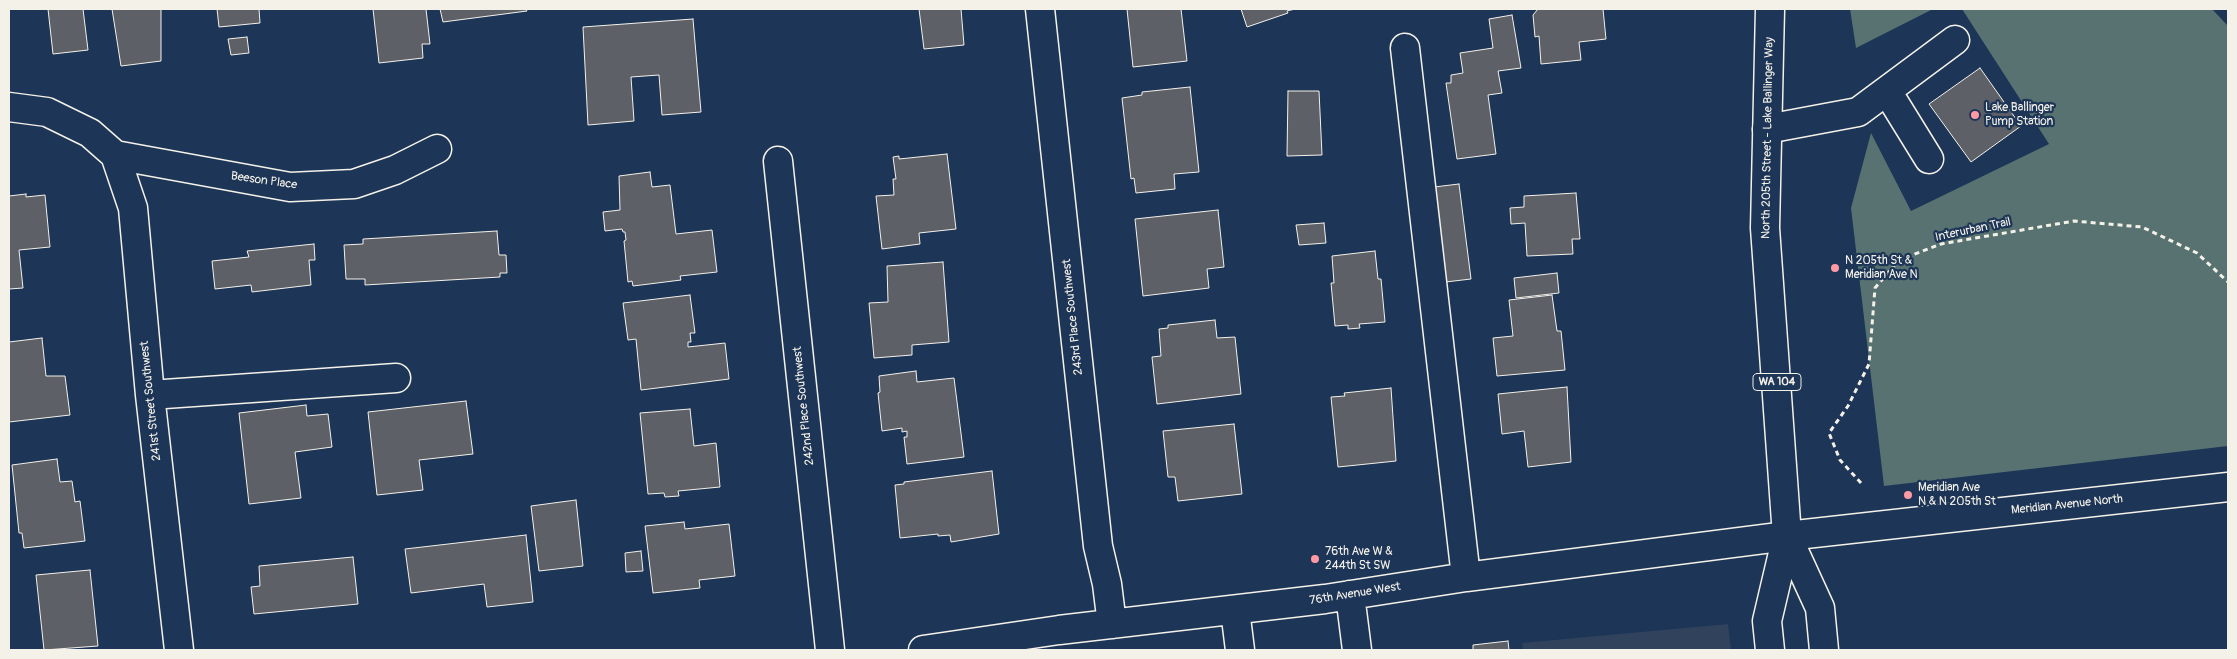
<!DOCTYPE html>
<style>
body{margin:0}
#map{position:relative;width:2237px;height:659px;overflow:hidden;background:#1d3557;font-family:Pangolin,sans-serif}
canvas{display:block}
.frame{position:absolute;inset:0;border:10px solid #f4f1e8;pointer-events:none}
</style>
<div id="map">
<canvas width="2237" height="659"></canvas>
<div class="frame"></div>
</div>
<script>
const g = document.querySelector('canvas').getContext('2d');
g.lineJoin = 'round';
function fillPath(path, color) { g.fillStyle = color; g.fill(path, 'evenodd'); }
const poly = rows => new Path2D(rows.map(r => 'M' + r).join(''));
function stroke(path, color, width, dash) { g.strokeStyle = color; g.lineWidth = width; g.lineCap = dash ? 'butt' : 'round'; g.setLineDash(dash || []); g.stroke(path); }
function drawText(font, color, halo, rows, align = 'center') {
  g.font = font + ' Pangolin,sans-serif'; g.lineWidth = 4.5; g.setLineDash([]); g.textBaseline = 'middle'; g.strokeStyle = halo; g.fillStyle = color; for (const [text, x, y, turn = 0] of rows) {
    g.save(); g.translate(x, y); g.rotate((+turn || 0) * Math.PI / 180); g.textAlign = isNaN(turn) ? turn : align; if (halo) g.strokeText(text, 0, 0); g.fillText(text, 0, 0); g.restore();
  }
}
fillPath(poly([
 [1728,624,1731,650,1523,650,1522,643]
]), '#30425c');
fillPath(poly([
 [1850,9,1933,9,1856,48],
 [1962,9,2212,9,2228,26,2228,446,1884,486,1851,208,1871,133,1911,211,2049,144]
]), '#577270');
const building = poly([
 [48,9,83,9,88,50,53,54,48,9],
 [112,9,161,9,161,61,121,66,112,9],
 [217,9,259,9,260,23,219,27,217,9],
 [373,9,426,9,430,44,422,44,423,58,379,63,373,9],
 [440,9,526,9,527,11,443,22,440,9],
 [919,9,961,9,964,45,924,49,919,9],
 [1127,9,1181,9,1187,61,1133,67,1127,9],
 [1241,9,1295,9,1287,11,1288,13,1247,27,1241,9],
 [1538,9,1603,9,1606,39,1579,42,1581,60,1541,64,1539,36,1535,37,1533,15,1538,9],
 [1512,15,1521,68,1498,71,1502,93,1488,95,1496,154,1457,159,1446,83,1451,83,1451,75,1463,73,1460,53,1493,48,1489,19,1512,15],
 [693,19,701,112,662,115,659,75,631,77,634,121,588,125,583,27,693,19],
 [247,37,249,53,231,55,228,39,247,37],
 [1980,68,2021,126,1971,162,1929,104,1980,68],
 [1190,87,1199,172,1174,174,1175,189,1136,193,1134,178,1131,179,1122,98,1142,95,1142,92,1190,87],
 [1288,91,1319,91,1322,155,1287,156,1288,91],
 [947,154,956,229,919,233,920,244,882,249,876,196,894,195,893,179,896,179,893,157,899,156,899,159,947,154],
 [650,172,652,187,670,185,676,234,712,230,717,272,680,276,681,280,633,286,632,281,628,282,624,241,626,240,625,232,623,232,622,229,605,231,603,212,620,210,619,176,650,172],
 [1459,184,1471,279,1437,283,1426,188,1459,184],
 [1576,193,1580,239,1572,239,1573,254,1527,256,1525,223,1511,224,1510,208,1524,207,1524,196,1576,193],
 [26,194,26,197,45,195,50,247,19,250,23,288,9,289,9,196,26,194],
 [1218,210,1224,267,1207,269,1209,288,1143,296,1135,219,1218,210],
 [1324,223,1326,243,1299,245,1296,225,1324,223],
 [497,231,499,255,506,255,507,273,500,273,500,277,365,285,365,279,346,279,344,245,363,244,363,239,497,231],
 [314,244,315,260,309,260,311,285,252,292,251,285,215,289,212,261,249,257,247,251,314,244],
 [1375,251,1378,279,1381,279,1385,322,1359,324,1360,328,1348,329,1348,325,1335,326,1331,283,1334,283,1332,256,1375,251],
 [943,262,949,342,912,345,912,355,874,358,869,303,888,302,887,266,943,262],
 [1557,273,1559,293,1516,298,1514,278,1557,273],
 [690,295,695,333,690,333,691,342,688,342,688,347,725,343,729,379,641,390,636,339,628,340,623,303,690,295],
 [1552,295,1557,331,1561,331,1565,370,1497,376,1493,338,1513,336,1509,300,1552,295],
 [1215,320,1217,338,1235,337,1241,394,1157,404,1152,357,1161,356,1159,329,1168,328,1168,325,1215,320],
 [42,338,46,376,65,376,70,415,9,422,9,342,42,338],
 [916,371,917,382,954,378,964,457,907,464,904,437,907,437,907,431,902,432,902,428,882,431,878,393,880,392,879,376,916,371],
 [1567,387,1571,462,1528,467,1524,431,1502,434,1498,394,1567,387],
 [1391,388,1396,461,1338,467,1331,397,1345,396,1344,393,1391,388],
 [466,401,473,454,419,460,423,490,377,495,368,412,466,401],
 [306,405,307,416,328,414,332,447,295,452,301,498,249,504,239,413,306,405],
 [690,409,694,446,716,443,720,487,678,491,679,496,665,497,664,493,648,494,640,413,690,409],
 [1234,424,1242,494,1178,501,1175,477,1168,477,1163,431,1234,424],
 [57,459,60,482,72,481,75,502,80,501,85,541,24,548,22,533,19,533,12,465,57,459],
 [992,471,999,534,951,542,950,535,938,536,938,534,900,538,895,485,904,484,904,482,992,471],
 [576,500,583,566,539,571,531,506,576,500],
 [684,522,685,529,729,524,735,576,699,580,700,588,653,593,645,526,684,522],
 [526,535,533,602,487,607,484,584,411,593,405,549,526,535],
 [641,551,643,571,626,572,625,553,641,551],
 [353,557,358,604,254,614,251,587,260,586,259,566,353,557],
 [90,570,98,646,44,650,36,575,90,570],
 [1508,641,1509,650,1473,650,1473,645,1508,641]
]);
fillPath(building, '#5e6068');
stroke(building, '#f4f1e8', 1);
const minor = poly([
 [1040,9,1098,546,1107,584,1112,624],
 [1405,48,1466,577],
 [1887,91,1929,159],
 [9,107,47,112,90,133,115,155],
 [1767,129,1858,112,1955,40],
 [115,155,133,208,150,395,179,650],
 [115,155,290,187,354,184,395,170,437,149],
 [778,161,830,650],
 [150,395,396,378],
 [1350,595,1357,650],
 [1235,610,1240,650],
 [923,650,1059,630,1325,599,1466,577,1787,536,2228,487]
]);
const major = poly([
 [1770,9,1765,228,1787,536,1767,621,1770,650],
 [1787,536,1820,608,1824,650]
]);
stroke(minor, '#f4f1e8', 31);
stroke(major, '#f4f1e8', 31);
stroke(poly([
 [1861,483,1840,460,1829,433,1848,406,1869,364,1875,288,1899,260,1941,244,2074,221,2142,227,2197,253,2228,282]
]), '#f4f1e8', 3, [5, 4]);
stroke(minor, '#1d3557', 28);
stroke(major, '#1d3557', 28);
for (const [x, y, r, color] of [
 [1975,115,5,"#ff9aa2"],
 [1835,268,5,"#ff9aa2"],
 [1908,495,5,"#ff9aa2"],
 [1315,559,5,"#ff9aa2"]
]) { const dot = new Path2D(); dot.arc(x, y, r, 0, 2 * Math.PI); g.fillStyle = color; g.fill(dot); stroke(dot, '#1d3557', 2); }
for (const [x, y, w] of [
 [1777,382,48]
]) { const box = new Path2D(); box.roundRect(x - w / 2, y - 8.5, w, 17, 4); g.fillStyle = '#1d3557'; g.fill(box); stroke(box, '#f4f1e8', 1); }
drawText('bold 11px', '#f4f1e8', null, [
 ["WA 104",1777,382]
]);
drawText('12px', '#f4f1e8', '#1d3557', [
 ["Lake Ballinger",1985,108],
 ["Pump Station",1985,122],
 ["N 205th St &",1845,261],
 ["Meridian Ave N",1845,275],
 ["Meridian Ave",1918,488],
 ["N & N 205th St",1918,502],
 ["76th Ave W &",1325,552],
 ["244th St SW",1325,566]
], 'left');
drawText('12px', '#f4f1e8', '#1d3557', [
 ["North 205th Street - Lake Ballinger Way",1768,138,-89],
 ["Beeson Place",264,181,8],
 ["Interurban Trail",1973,230,-12],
 ["243rd Place Southwest",1073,317,-96],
 ["241st Street Southwest",151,401,-96],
 ["242nd Place Southwest",804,406,-96],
 ["Meridian Avenue North",2067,505,-6],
 ["76th Avenue West",1355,594,-9]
]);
</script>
